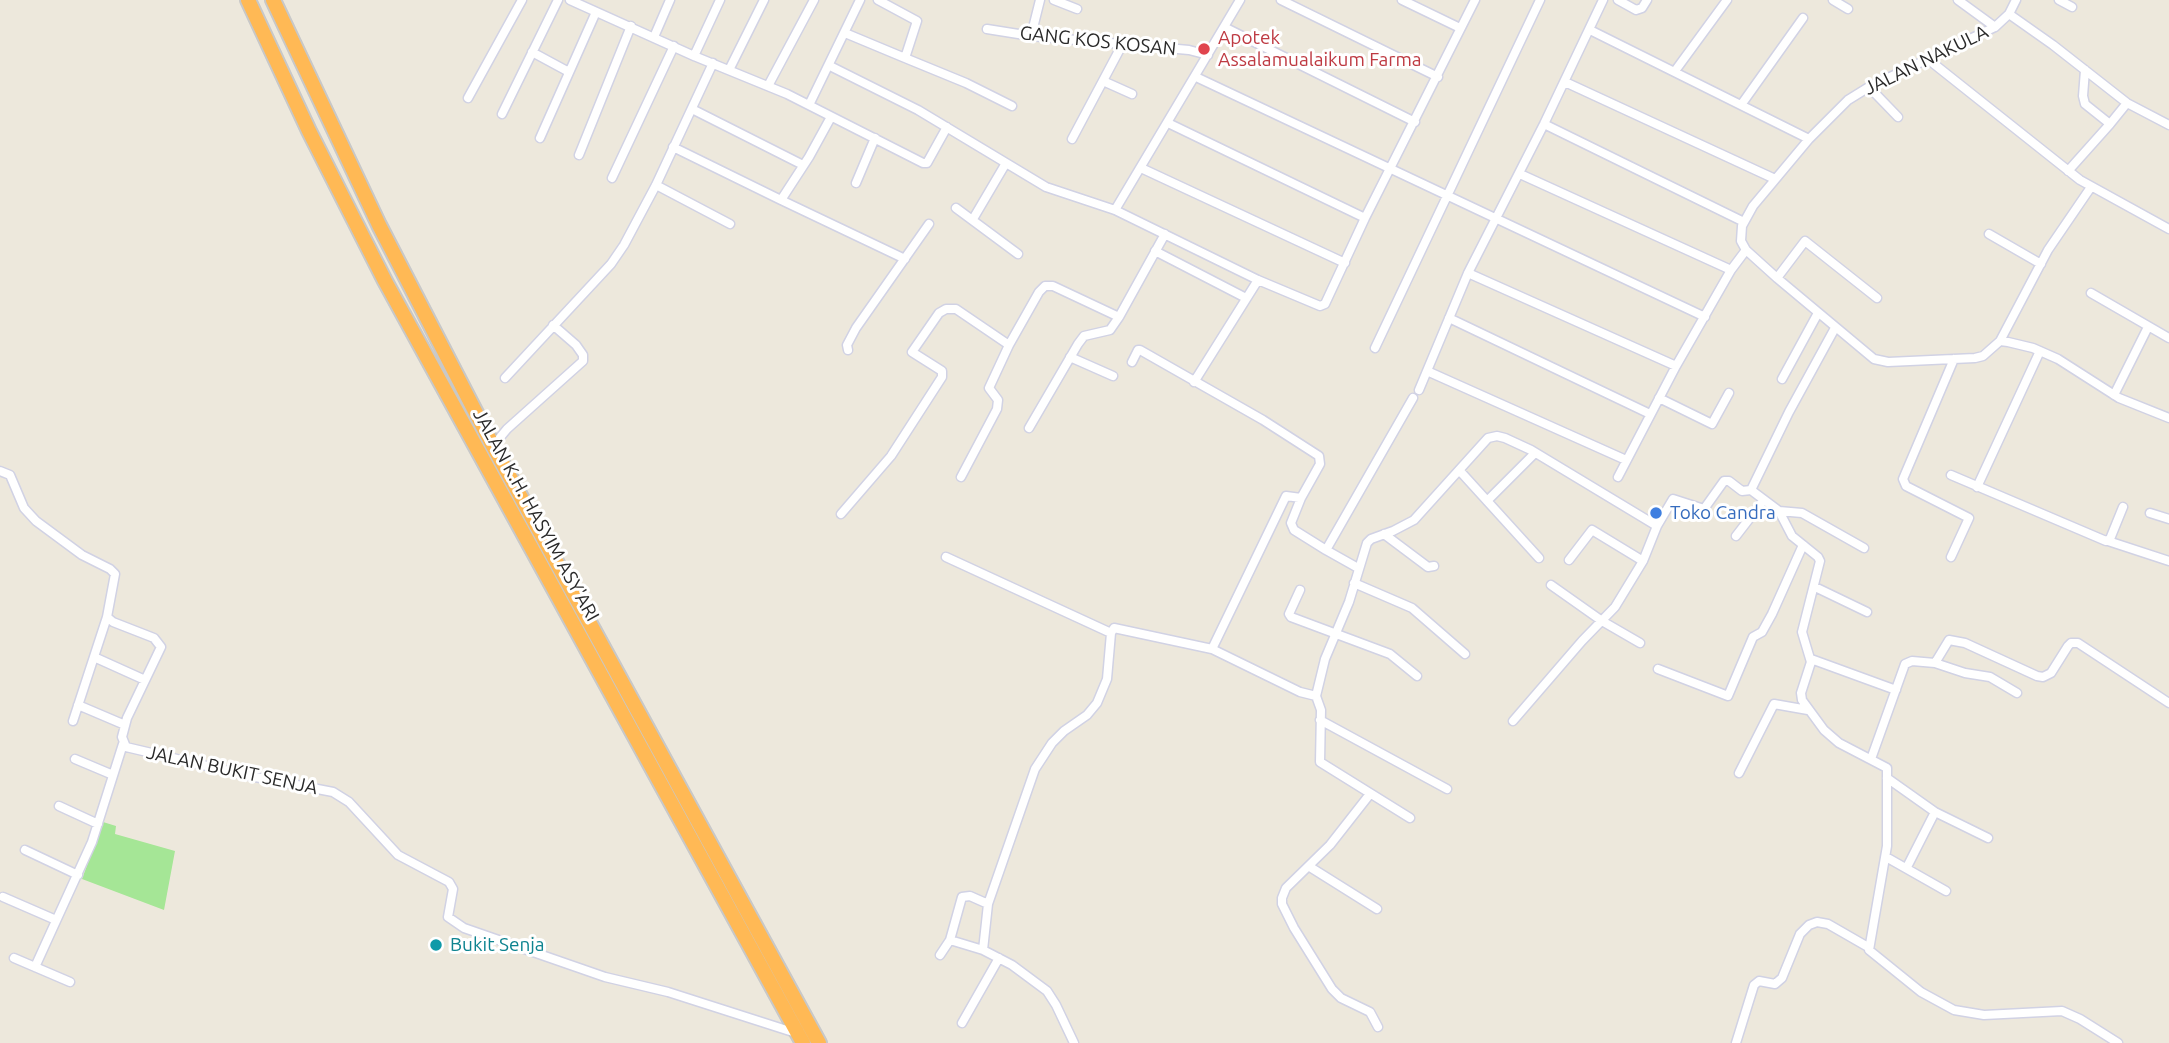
<!DOCTYPE html>
<style>
body{margin:0}
canvas{display:block;background:#ede8dc}
</style>
<canvas width="2169" height="1043"></canvas>
<script>
const g = document.querySelector('canvas').getContext('2d');
g.lineJoin = 'round';
function fillPath(path, color) { g.fillStyle = color; g.fill(path, 'evenodd'); }
const poly = rows => new Path2D(rows.map(r => 'M' + r).join(''));
function stroke(path, color, width, dash) { g.strokeStyle = color; g.lineWidth = width; g.lineCap = dash ? 'butt' : 'round'; g.setLineDash(dash || []); g.stroke(path); }
function drawText(font, color, halo, rows, align = 'center') {
  g.font = font + ' Ubuntu,sans-serif'; g.lineWidth = 6; g.setLineDash([]); g.textBaseline = 'middle'; g.strokeStyle = halo; g.fillStyle = color; for (const [text, x, y, turn = 0] of rows) {
    g.save(); g.translate(x, y); g.rotate((+turn || 0) * Math.PI / 180); g.textAlign = isNaN(turn) ? turn : align; if (halo) g.strokeText(text, 0, 0); g.fillText(text, 0, 0); g.restore();
  }
}
fillPath(poly([
 [103,822,116,826,115,834,175,851,164,910,82,879]
]), '#a5e696');
const street = poly([
 [570,0,694,56,787,94,923,163,927,163,947,127],
 [878,0,917,21,905,58,966,83,1012,106],
 [1054,0,1077,9],
 [1281,0,1438,77],
 [1402,0,1460,28],
 [1618,0,1636,10,1642,8,1647,0],
 [1833,0,1848,9],
 [1958,0,1995,27],
 [2016,0,2009,14,1995,27,1869,87,1848,100,1809,139,1753,206,1742,226,1741,241,1746,250,1777,278,1874,359,1888,362,1975,358,1983,356,2000,341,2008,342,2033,348,2058,359,2119,398,2169,418],
 [2059,0,2072,7],
 [2009,14,2053,45,2127,103,2169,125],
 [1224,27,1415,122],
 [987,29,1031,36,1189,50,1208,55],
 [1590,30,1809,139],
 [845,33,905,58],
 [1031,36,1040,0],
 [654,37,670,0],
 [532,52,569,72],
 [694,56,720,0],
 [1929,60,2080,180,2169,229],
 [830,66,918,110,1046,187,1115,210,1258,280,1320,306,1325,304,1365,218,1475,0],
 [729,70,764,0],
 [1675,71,1727,0],
 [1196,77,1705,317],
 [1103,81,1132,94],
 [1565,82,1775,179],
 [768,86,814,0],
 [1869,87,1898,117],
 [468,98,522,0],
 [809,105,860,0],
 [1741,105,1803,18],
 [692,109,803,165],
 [502,114,558,0],
 [1168,123,1365,218],
 [1544,124,1744,222],
 [2110,124,2127,103],
 [540,138,596,12],
 [1072,139,1122,45],
 [673,147,781,200,809,157,831,117],
 [579,155,631,26],
 [1141,168,1345,263],
 [2068,171,2110,124,2085,104,2083,96,2085,70],
 [1520,174,1731,270],
 [612,178,674,46],
 [856,183,875,138],
 [656,185,730,224],
 [781,200,905,259],
 [956,208,1018,254],
 [1115,210,1240,0],
 [973,219,1006,163],
 [1989,234,2041,264],
 [1155,251,1246,298],
 [1468,273,1676,366],
 [1777,278,1805,241,1877,298],
 [2091,293,2169,338],
 [1449,318,1650,414],
 [1835,328,1789,412,1751,490,1779,511,1792,536,1818,557,1820,561,1802,632,1811,662,1801,693,1802,700,1824,730,1839,743,1887,768,1887,846,1869,950,1921,992,1954,1010,1984,1015,2062,1011,2080,1019,2118,1043],
 [2000,341,2048,250,2091,187],
 [1375,348,1540,0],
 [848,350,847,345,856,328,929,224],
 [1070,357,1113,376],
 [1132,362,1138,350,1140,350,1263,420,1319,456,1320,464,1301,498,1291,523,1294,530,1326,550],
 [1427,371,1626,460],
 [505,378,611,264,624,245,656,185,713,63],
 [1782,379,1818,313],
 [1194,382,1258,280],
 [1419,390,1468,273,1544,124,1603,0],
 [2114,395,2148,327],
 [1659,398,1712,424,1729,393],
 [1029,428,1078,344,1084,336,1110,330,1119,317],
 [493,446,507,429,583,361,583,355,576,345,553,325],
 [1459,470,1539,558],
 [0,471,10,475,24,508,36,521,82,555,110,569,115,574,107,617,73,721],
 [1951,475,2106,541,2110,539,2123,507],
 [961,477,997,409,998,400,989,388,1009,345],
 [1618,477,1676,366,1731,270,1746,250],
 [1977,487,2040,351],
 [1487,501,1535,453],
 [1779,511,1802,513,1864,548],
 [2150,513,2169,519],
 [841,514,891,456,942,377,942,371,912,352,939,313,946,309,956,309,1009,345,1039,292,1045,286,1053,286,1119,317,1165,234],
 [1384,534,1428,567,1434,566],
 [1736,536,1763,501],
 [2108,541,2169,561],
 [946,557,1111,633],
 [1951,557,1969,518,1906,486,1903,479,1954,359],
 [1569,560,1592,530,1643,561],
 [1358,568,1326,550,1413,398],
 [1354,583,1412,608,1465,654],
 [1551,585,1602,621,1640,643],
 [1815,587,1867,612],
 [1300,590,1289,614,1291,617,1390,654,1417,676],
 [107,617,113,622,154,638,161,647,127,718,122,737,126,747,245,775,333,792,349,802,398,855,449,882,453,889,448,917,464,928,605,977,668,992,796,1033],
 [1212,649,1286,496,1301,498],
 [94,657,145,680],
 [1811,659,1896,690],
 [1935,663,1965,673,1990,677,2017,693],
 [1658,669,1728,696,1753,637,1762,632,1772,614,1803,545],
 [1316,696,1321,710,1320,762,1410,818],
 [78,705,125,725],
 [1320,720,1447,789],
 [1513,721,1582,641,1615,607,1643,561,1657,526],
 [75,759,113,775],
 [1871,759,1905,664,1912,661,1935,663,1949,640,1965,643,2037,676,2043,677,2051,673,2068,646,2071,643,2078,643,2169,703],
 [1739,773,1774,704,1808,710],
 [1887,778,1935,812,1907,867],
 [1370,794,1330,845,1286,888,1282,898,1282,904,1294,928,1332,989,1341,998,1370,1012,1378,1027],
 [59,806,98,824],
 [1935,812,1988,838],
 [25,850,78,875],
 [1886,857,1946,891],
 [1310,867,1377,909],
 [3,897,56,920],
 [950,940,983,950],
 [940,955,950,940,962,897,970,896,988,904],
 [14,958,70,982],
 [35,967,92,842,123,744],
 [962,1023,999,958],
 [1074,1043,1056,1005,1047,991,1012,965,983,950,988,904,1035,769,1052,743,1064,731,1087,715,1097,703,1107,679,1111,633,1114,628,1212,649,1300,692,1316,696,1325,659,1349,602,1367,543,1371,539,1393,531,1414,520,1488,438,1497,436,1505,438,1531,450,1657,526,1673,499,1704,509,1724,481,1729,481,1742,491,1751,490],
 [1736,1043,1754,985,1759,981,1775,984,1782,978,1800,934,1809,925,1817,922,1828,924,1868,947]
]);
const highway = poly([
 [248,0,309,131,385,281,803,1043],
 [273,0,379,225,493,446,819,1043]
]);
stroke(street, '#d1d2e4', 11);
stroke(highway, '#c8c8c8', 18);
stroke(street, '#fff', 8);
stroke(highway, '#ffb955', 14);
for (const [x, y, r, color] of [
 [1204,49,7,"#e0444e"],
 [1656,513,7,"#3f7fe0"],
 [436,945,7,"#0f9aa8"]
]) { const dot = new Path2D(); dot.arc(x, y, r, 0, 2 * Math.PI); g.fillStyle = color; g.fill(dot); stroke(dot, '#fff', 2.5); }
drawText('19px', '#be3a42', '#fff', [
 ["Apotek",1218,38],
 ["Assalamualaikum Farma",1218,60]
], 'left');
drawText('19px', '#2a2a2a', '#fff', [
 ["GANG KOS KOSAN",1098,41,6],
 ["JALAN NAKULA",1926,60,-26],
 ["JALAN K.H. HASYIM ASY'ARI",536,515,61],
 ["JALAN BUKIT SENJA",232,770,12]
]);
drawText('19px', '#366cbe', '#fff', [
 ["Toko Candra",1670,513]
], 'left');
drawText('19px', '#0d838f', '#fff', [
 ["Bukit Senja",450,945]
], 'left');
</script>
